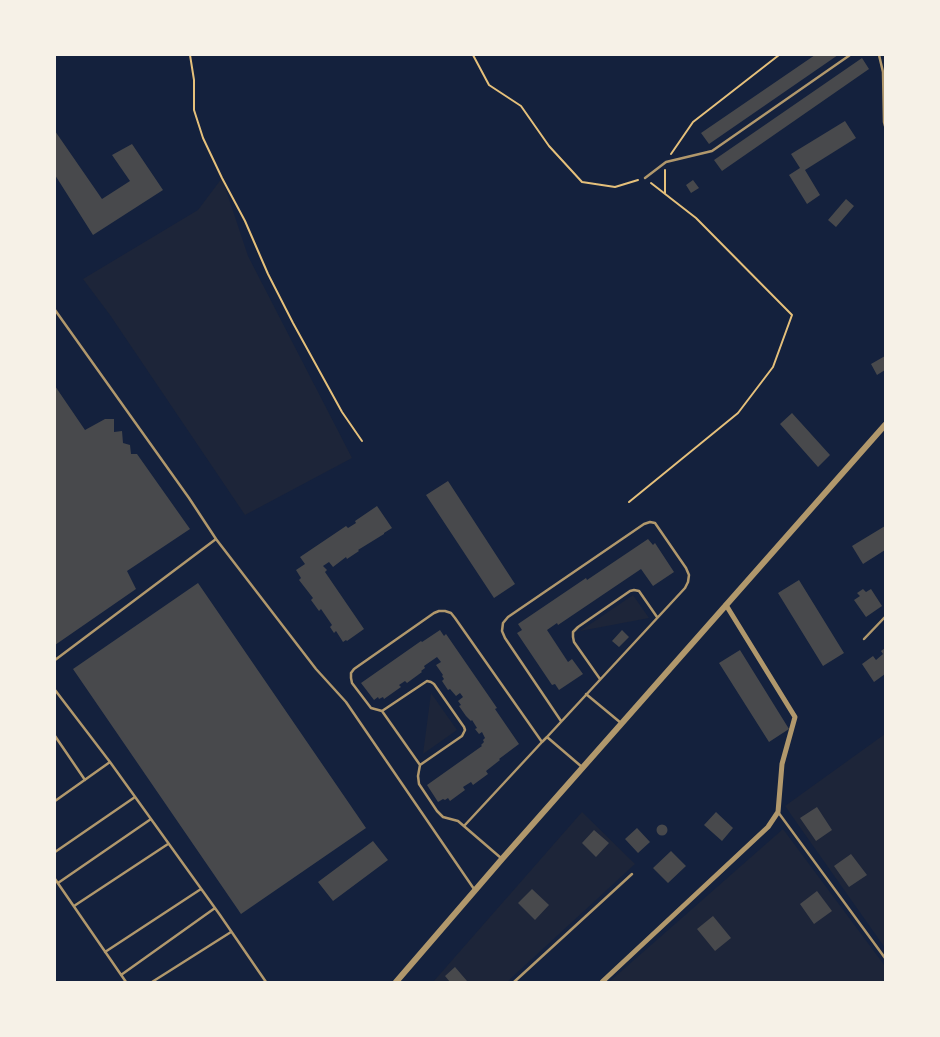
<!DOCTYPE html>
<style>
body{margin:0}
#map{position:relative;width:940px;height:1037px;overflow:hidden;background:#14213d;font-family:"Fira Sans Condensed",sans-serif}
canvas{display:block}
.frame{position:absolute;inset:0;border:56px solid #f6f1e7;pointer-events:none}
</style>
<div id="map">
<canvas width="940" height="1037"></canvas>
<div class="frame"></div>
</div>
<script>
const g = document.querySelector('canvas').getContext('2d');
g.lineJoin = 'round';
function fillPath(path, color) { g.fillStyle = color; g.fill(path, 'evenodd'); }
const poly = rows => new Path2D(rows.map(r => 'M' + r).join(''));
function stroke(path, color, width, dash) { g.strokeStyle = color; g.lineWidth = width; g.lineCap = dash ? 'butt' : 'round'; g.setLineDash(dash || []); g.stroke(path); }
fillPath(poly([
 [222,178,248,256,352,458,245,515,110,315,83,279,198,210],
 [633,595,649,618,580,631],
 [431,693,457,730,423,754],
 [885,734,885,948,785,806],
 [582,812,635,864,507,982,433,982],
 [783,829,885,966,885,982,609,982]
]), '#1d2539');
fillPath(poly([
 [815,55,838,55,709,144,701,133],
 [862,58,869,69,722,171,714,160],
 [845,121,856,138,805,170,820,195,807,204,789,175,800,168,791,154],
 [55,131,102,199,130,181,112,155,132,144,163,190,93,235,55,175],
 [693,180,699,188,691,193,686,185],
 [846,199,854,206,836,227,828,220],
 [885,356,885,370,877,375,871,364],
 [55,386,85,430,105,419,114,419,114,432,122,431,123,443,130,445,131,454,137,454,190,529,127,571,136,589,55,645],
 [792,413,830,455,818,467,780,424],
 [448,481,515,584,494,598,426,495],
 [377,506,392,528,384,533,384,534,358,550,359,551,347,559,346,557,333,567,329,562,323,566,327,570,325,572,364,629,347,641,346,640,343,642,336,631,334,633,330,627,332,625,321,609,319,611,311,600,313,598,299,580,301,578,296,570,305,564,300,557,346,526,348,528,356,523,355,521],
 [885,526,885,550,863,564,852,546],
 [648,539,653,545,655,543,674,572,653,586,641,569,558,625,557,623,547,630,568,662,572,659,583,674,559,690,555,684,552,685,517,633,522,630,518,624,586,578,587,580],
 [799,580,844,653,823,666,778,593],
 [198,583,366,828,241,914,73,669],
 [863,589,866,592,871,589,882,606,866,617,854,600,860,596,857,593],
 [440,630,444,636,446,634,497,708,495,709,519,744,499,759,500,760,486,771,488,774,473,785,471,782,463,787,465,790,450,801,448,798,445,800,443,799,438,802,427,785,482,746,481,745,484,742,483,740,485,738,482,732,479,734,475,729,477,728,472,720,471,721,466,716,459,706,461,705,458,701,463,697,460,693,456,696,450,689,448,690,442,681,444,679,442,676,443,675,436,665,441,662,437,657,424,666,425,668,421,671,422,672,407,683,405,681,399,685,401,687,384,699,383,697,379,699,378,697,374,700,361,683,421,641,422,642],
 [622,630,629,637,619,647,612,641],
 [885,648,885,674,874,682,862,664,873,656,876,660,883,654,881,651],
 [740,650,789,729,769,742,719,663],
 [817,807,832,830,816,841,800,818],
 [716,812,733,828,722,841,704,825],
 '656.5 830a5.5 5.5 0 1 1 11 0a5.5 5.5 0 1 1-11 0Z',
 [637,828,650,842,638,853,625,839],
 [594,830,609,843,596,857,582,843],
 [373,841,388,860,333,901,318,882],
 [671,851,686,866,668,883,653,868],
 [851,854,867,875,849,887,834,866],
 [532,889,549,905,535,920,518,903],
 [817,891,832,911,814,924,800,904],
 [713,916,731,938,715,951,697,929],
 [455,967,467,981,466,982,450,982,445,976]
]), '#48494c');
stroke(poly([
 [190,55,194,80,194,110,203,138,222,178,245,221,268,274,293,323,342,412,362,441],
 [473,55,489,85,521,106,549,146,582,182,615,187,638,180],
 [671,154,693,122,779,55],
 [665,193,665,170],
 [629,502,738,413,773,367,792,315,696,218,651,183]
]), '#e5c07b', 2);
stroke(poly([
 [879,55,883,72,884,122,885,126],
 [645,178,666,162,712,151,850,55],
 [55,310,189,498,216,539,55,660],
 [216,539,316,669,346,702,474,889],
 [864,639,885,617],
 [600,679,574,642,573,637,573,632,578,627,630,591,634,590,639,591,657,617],
 [55,690,110,762,55,801],
 [586,694,621,723],
 [382,711,427,681,431,682,434,684,464,727,465,730,462,736,420,765],
 [55,736,85,780],
 [547,737,685,588,688,582,689,575,686,568,655,523,650,522,644,524,508,617,503,623,502,631,505,638,561,721],
 [110,762,220,915,266,982],
 [778,812,885,958],
 [464,826,542,742],
 [55,852,135,797],
 [501,858,458,821,443,817,437,811,419,784,418,776,420,765,382,711,371,708,352,683,351,678,351,673,354,669,434,613,439,611,445,611,451,613,455,618,542,742,547,737,582,767],
 [55,879,126,982],
 [58,883,151,819],
 [74,906,168,844],
 [105,952,201,889],
 [121,975,215,908],
 [152,982,231,932],
 [514,982,632,874]
]), '#b1986c', 2.5);
stroke(poly([
 [602,982,768,827,778,812,782,764,795,717,726,605]
]), '#b1986c', 5);
stroke(poly([
 [396,982,502,859,885,425]
]), '#b1986c', 6);
</script>
